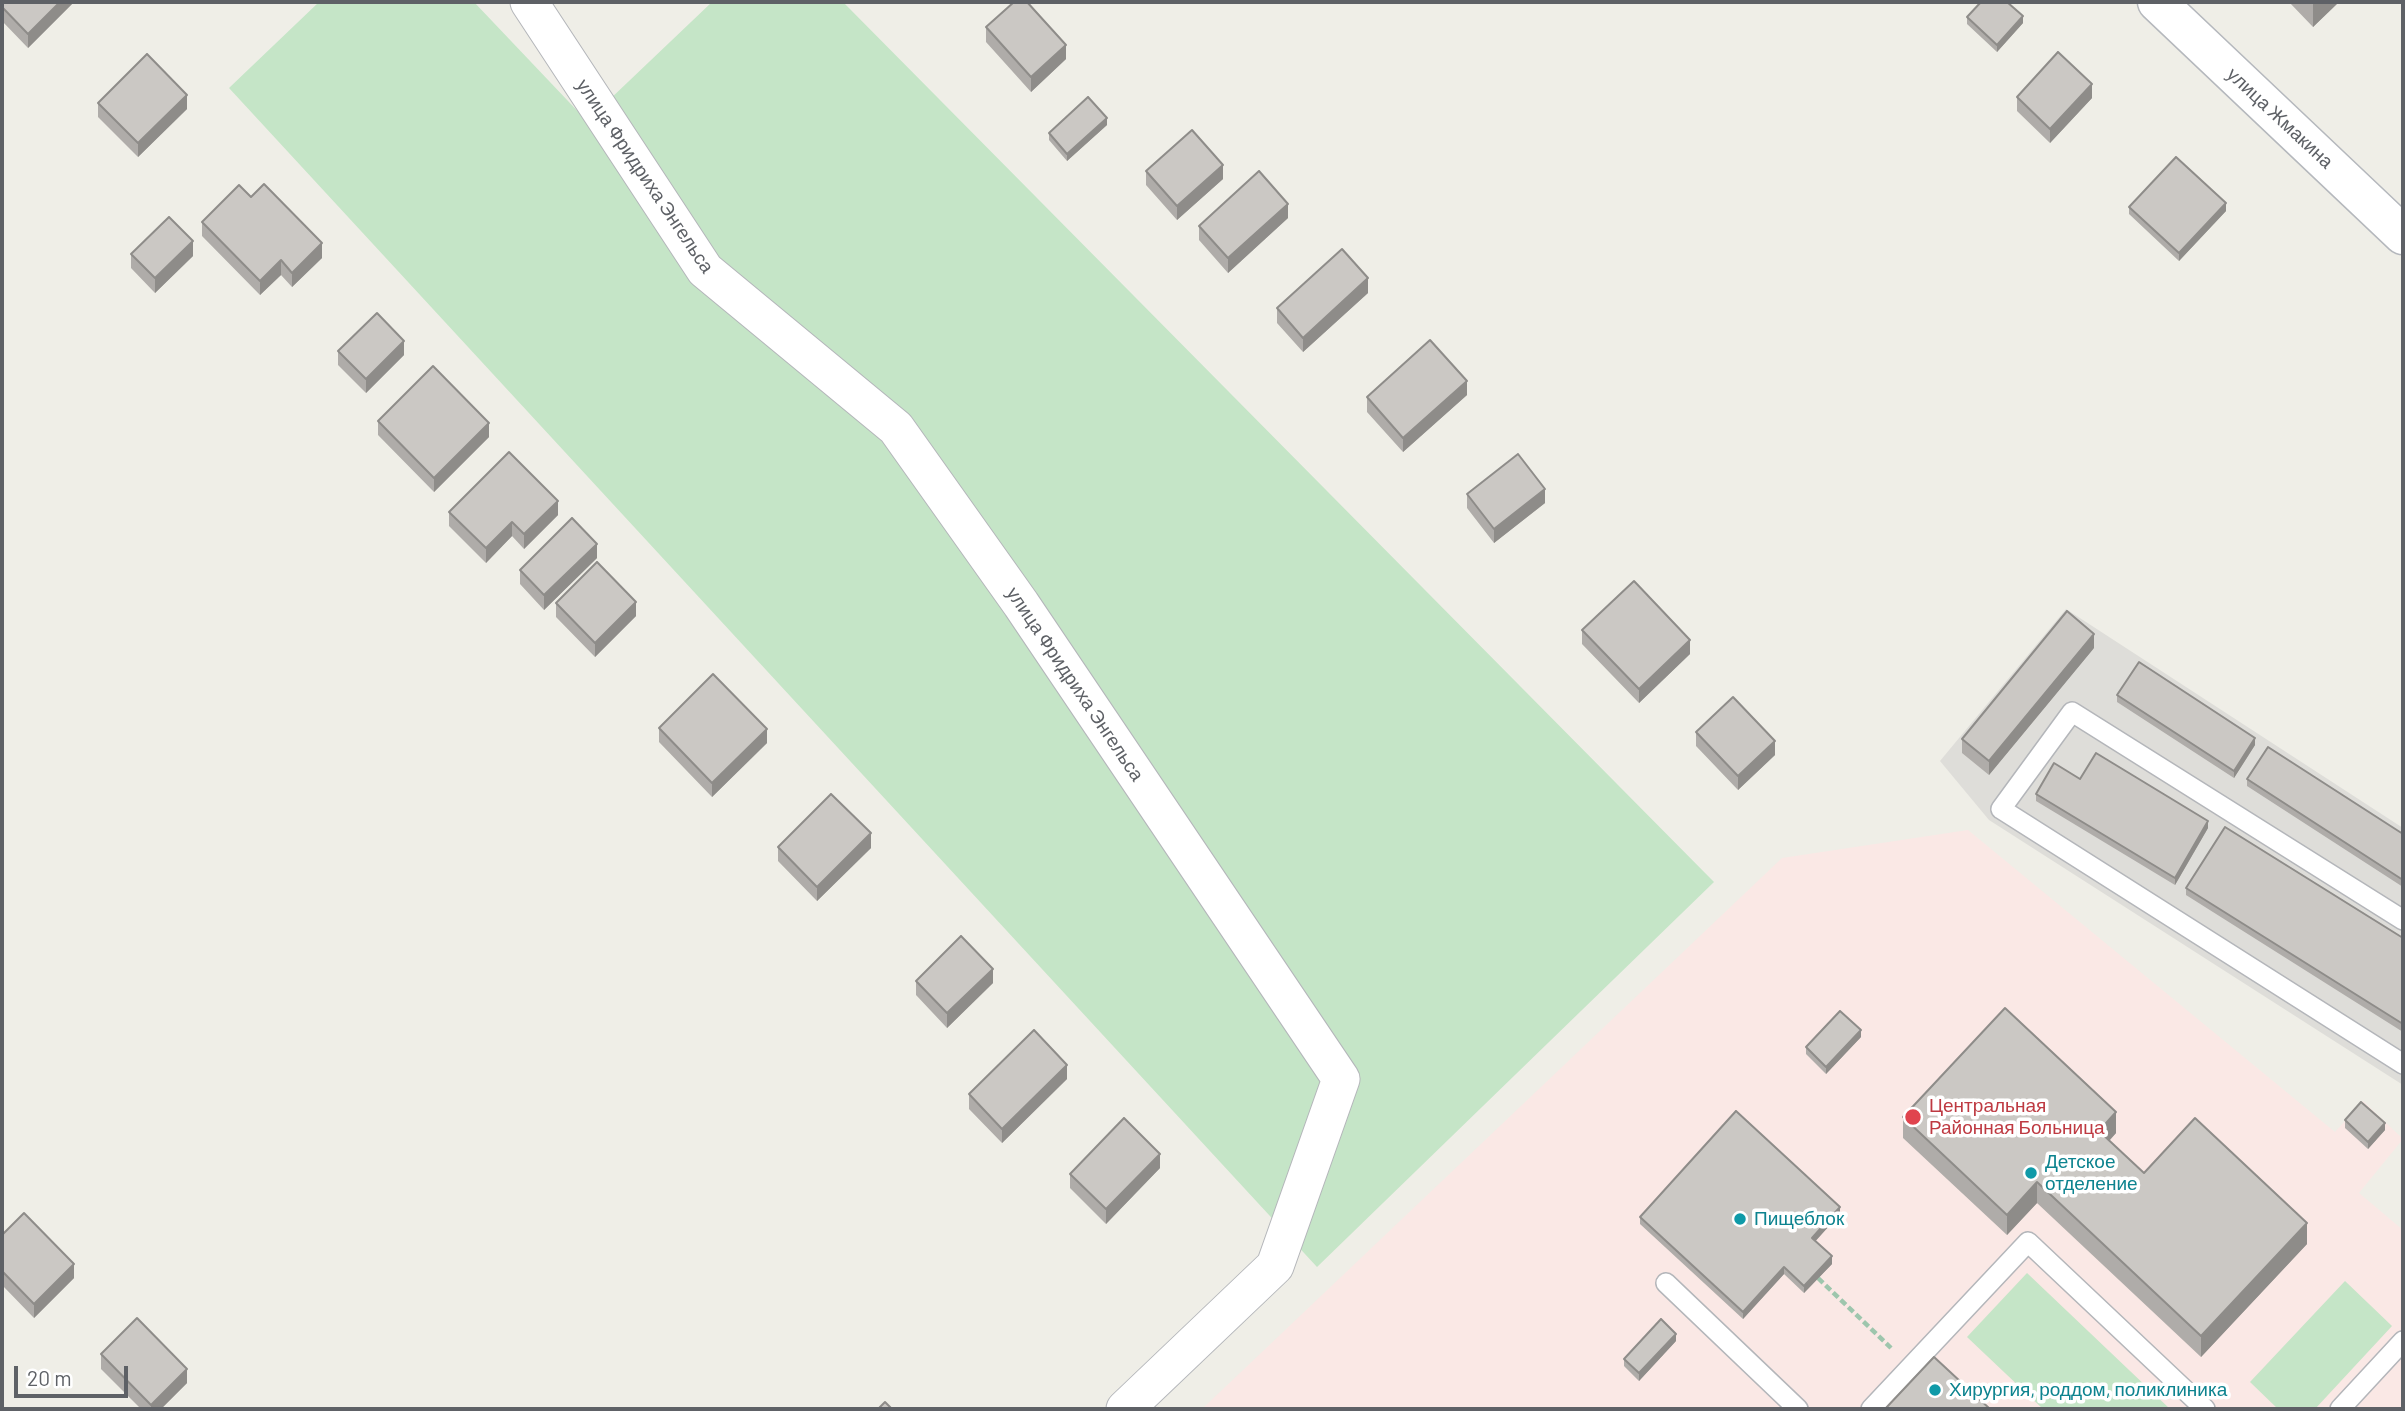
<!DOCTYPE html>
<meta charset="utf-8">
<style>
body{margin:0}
#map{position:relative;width:2405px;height:1411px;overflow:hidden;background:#efeee7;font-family:Barlow,sans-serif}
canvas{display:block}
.frame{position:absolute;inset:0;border:4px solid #5e6166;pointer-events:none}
.scale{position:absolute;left:14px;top:1366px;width:114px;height:32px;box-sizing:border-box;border:4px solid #5e6166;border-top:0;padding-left:9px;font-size:21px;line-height:24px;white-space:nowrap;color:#5e6166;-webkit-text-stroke:5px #fff;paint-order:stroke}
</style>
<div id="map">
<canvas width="2405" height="1411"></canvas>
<div class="frame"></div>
<div class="scale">20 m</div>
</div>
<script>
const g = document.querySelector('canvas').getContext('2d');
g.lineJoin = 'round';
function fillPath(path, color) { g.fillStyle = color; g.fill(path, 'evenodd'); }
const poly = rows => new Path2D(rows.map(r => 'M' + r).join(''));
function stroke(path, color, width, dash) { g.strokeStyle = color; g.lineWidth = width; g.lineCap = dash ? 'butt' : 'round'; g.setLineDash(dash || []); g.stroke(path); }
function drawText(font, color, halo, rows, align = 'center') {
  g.font = font + ' Barlow,sans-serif'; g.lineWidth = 7; g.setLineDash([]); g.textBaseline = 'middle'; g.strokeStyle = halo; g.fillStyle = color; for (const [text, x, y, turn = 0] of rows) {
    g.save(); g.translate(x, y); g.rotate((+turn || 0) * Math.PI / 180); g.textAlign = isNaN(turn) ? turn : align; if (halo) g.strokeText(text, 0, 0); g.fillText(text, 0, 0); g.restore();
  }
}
fillPath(poly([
 [2066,609,2403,828,2403,1085,1989,820,1940,761]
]), '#deddd9');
fillPath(poly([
 [1968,830,2335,1132,2363,1101,2403,1139,2359,1193,2403,1230,2403,1409,1202,1409,1782,858]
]), '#fae8e5');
fillPath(poly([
 [319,2,474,2,587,121,712,2,843,2,1714,882,1317,1267,229,88],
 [2027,1273,2170,1409,2043,1409,1967,1337],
 [2345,1281,2392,1326,2315,1409,2278,1409,2250,1382]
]), '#c5e5c7');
const lane = poly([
 [2403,920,2072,712,2001,809,2403,1064],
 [1666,1283,1798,1409],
 [1871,1409,2028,1242,2205,1409],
 [2340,1409,2403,1341]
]);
const street = poly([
 [529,2,705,270,896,428,1021,604,1341,1079,1275,1266,1125,1409]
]);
const secondary = poly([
 [2157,2,2403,235]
]);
stroke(lane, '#b4b6ba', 22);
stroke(street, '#b4b6ba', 39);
stroke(secondary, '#b5b8bd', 41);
stroke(poly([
 [1818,1278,1891,1348]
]), '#9ec6ad', 4.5, [7, 3.5]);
stroke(lane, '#fff', 19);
stroke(street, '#fff', 37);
stroke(secondary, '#fff', 38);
fillPath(poly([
 [2,2,74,2,28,48,2,21],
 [2289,2,2339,2,2313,27],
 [1967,17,2023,23,1997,52,1967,24],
 [986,27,1066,59,1031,92,986,42],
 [2017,97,2092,98,2050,143,2017,111],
 [98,103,187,109,138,157,98,117],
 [1107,125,1067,161,1049,140,1049,133],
 [1146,171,1223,179,1177,220,1146,185],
 [251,197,322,258,292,287,281,275,260,295,202,236,202,222],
 [2129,207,2226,211,2179,261,2129,214],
 [1288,218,1228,273,1199,240,1199,226],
 [131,254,193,256,155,293,131,268],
 [1368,293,1303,352,1277,323,1277,308],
 [338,351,404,355,366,393,338,365],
 [1467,395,1403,452,1367,412,1367,397],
 [378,421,489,437,434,492,378,435],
 [1467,494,1545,503,1494,543,1467,508],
 [449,512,558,515,524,549,512,536,486,563,449,526],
 [597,558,544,610,520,584,520,570],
 [556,603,636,616,595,657,556,617],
 [1582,630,1690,654,1639,703,1582,644],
 [2094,648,1989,775,1962,753,1962,739],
 [2117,695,2255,745,2234,778,2117,702],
 [659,728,767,743,712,797,659,742],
 [1696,732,1775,755,1738,790,1696,746],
 [2080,779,2208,828,2175,885,2036,801,2036,794],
 [2247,779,2403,834,2403,887,2247,786],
 [778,847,871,848,817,901,778,861],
 [2186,888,2403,938,2403,1032,2186,895],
 [916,981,993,983,947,1028,916,995],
 [1861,1037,1826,1074,1806,1054,1806,1047],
 [1067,1079,1002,1143,969,1109,969,1094],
 [1903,1117,2116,1133,2109,1141,2144,1173,2307,1244,2201,1357,2037,1203,2007,1235,1903,1138],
 [2345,1120,2385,1130,2368,1149,2345,1128],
 [1160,1168,1106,1224,1070,1188,1070,1174],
 [1840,1214,1815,1241,1832,1264,1804,1293,1784,1274,1743,1319,1640,1224,1640,1217],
 [2,1235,74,1278,34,1318,2,1285],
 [1676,1341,1639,1381,1624,1366,1624,1359],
 [101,1354,187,1383,161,1409,141,1409,101,1369]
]), '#afaca9');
fillPath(poly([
 [60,2,74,2,28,48,28,34],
 [2313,2,2339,2,2313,27],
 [2023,16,2023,23,1997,52,1997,45],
 [1066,45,1066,59,1031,92,1031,77],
 [2092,84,2092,98,2050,143,2050,129],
 [187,95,187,109,138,157,138,143],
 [1107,118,1107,125,1067,161,1067,154],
 [1223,165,1223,179,1177,220,1177,206],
 [2226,203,2226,211,2179,261,2179,253],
 [1288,204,1288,218,1228,273,1228,258],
 [193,241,193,256,155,293,155,278],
 [322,243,322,258,292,287,292,273],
 [281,260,281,275,260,295,260,281],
 [1368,278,1368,293,1303,352,1303,338],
 [404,341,404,355,366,393,366,379],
 [1467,381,1467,395,1403,452,1403,438],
 [489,423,489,437,434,492,434,478],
 [1545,489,1545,503,1494,543,1494,529],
 [558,501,558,515,524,549,524,534],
 [512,522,512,536,486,563,486,548],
 [597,544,597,558,544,610,544,595],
 [636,602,636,616,595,657,595,643],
 [2094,634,2094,648,1989,775,1989,761],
 [1690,640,1690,654,1639,703,1639,689],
 [767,729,767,743,712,797,712,783],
 [2255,738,2255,745,2234,778,2234,771],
 [1775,741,1775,755,1738,790,1738,776],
 [2208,821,2208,828,2175,885,2175,878],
 [871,833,871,848,817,901,817,887],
 [993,969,993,983,947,1028,947,1013],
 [1861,1030,1861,1037,1826,1074,1826,1067],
 [1067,1065,1067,1079,1002,1143,1002,1129],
 [2116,1112,2116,1133,2099,1152,2099,1131],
 [2385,1123,2385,1130,2368,1149,2368,1142],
 [1160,1154,1160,1168,1106,1224,1106,1209],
 [2037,1182,2037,1203,2007,1235,2007,1215],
 [1840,1207,1840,1214,1812,1245,1812,1238],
 [2307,1223,2307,1244,2201,1357,2201,1336],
 [1832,1256,1832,1264,1804,1293,1804,1286],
 [74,1264,74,1278,34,1318,34,1304],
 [1784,1267,1784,1274,1743,1319,1743,1312],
 [1676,1334,1676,1341,1639,1381,1639,1373],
 [187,1369,187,1383,161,1409,151,1409,151,1405]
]), '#8e8c89');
const building = poly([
 [2,2,60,2,28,34,2,7,2,2],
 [1014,2,1027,2,1066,45,1031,77,986,27,1014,2],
 [1981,2,2007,2,2023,16,1997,45,1967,17,1981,2],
 [2058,52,2092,84,2050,129,2017,97,2058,52],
 [147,54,187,95,138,143,98,103,147,54],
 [1088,97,1107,118,1067,154,1049,133,1088,97],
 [1192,130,1223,165,1177,206,1146,171,1192,130],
 [2176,157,2226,203,2179,253,2129,207,2176,157],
 [1259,171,1288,204,1228,258,1199,226,1259,171],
 [264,184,322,243,292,273,281,260,260,281,202,222,239,185,251,197,264,184],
 [169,217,193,241,155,278,131,254,169,217],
 [1342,249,1368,278,1303,338,1277,308,1342,249],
 [377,313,404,341,366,379,338,351,377,313],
 [1430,340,1467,381,1403,438,1367,397,1430,340],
 [433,366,489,423,434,478,378,421,433,366],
 [509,452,558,501,524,534,512,522,486,548,449,512,509,452],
 [1518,454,1545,489,1494,529,1467,494,1518,454],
 [572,518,597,544,544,595,520,570,572,518],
 [597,562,636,602,595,643,556,603,597,562],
 [1634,581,1690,640,1639,689,1582,630,1634,581],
 [2067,611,2094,634,1989,761,1962,739,2067,611],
 [2139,662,2255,738,2234,771,2117,695,2139,662],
 [713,674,767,729,712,783,659,728,713,674],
 [1733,697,1775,741,1738,776,1696,732,1733,697],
 [2268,747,2403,834,2403,880,2247,779,2268,747],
 [2096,753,2208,821,2175,878,2036,794,2054,763,2080,779,2096,753],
 [831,794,871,833,817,887,778,847,831,794],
 [2225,827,2403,938,2403,1024,2186,888,2225,827],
 [961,936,993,969,947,1013,916,981,961,936],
 [2005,1008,2116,1112,2099,1131,2144,1173,2195,1118,2307,1223,2201,1336,2037,1182,2007,1215,1903,1117,2005,1008],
 [1840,1011,1861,1030,1826,1067,1806,1047,1840,1011],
 [1034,1030,1067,1065,1002,1129,969,1094,1034,1030],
 [2361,1102,2385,1123,2368,1142,2345,1120,2361,1102],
 [1736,1111,1840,1207,1812,1238,1832,1256,1804,1286,1784,1267,1743,1312,1640,1217,1736,1111],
 [1124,1118,1160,1154,1106,1209,1070,1174,1124,1118],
 [24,1213,74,1264,34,1304,2,1271,2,1235,24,1213],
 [137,1318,187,1369,151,1405,101,1354,137,1318],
 [1661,1319,1676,1334,1639,1373,1624,1359,1661,1319],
 [1934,1357,1990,1409,1885,1409,1934,1357],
 [885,1402,892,1409,878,1409,885,1402]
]);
fillPath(building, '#cbc8c4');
stroke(building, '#8e8c89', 2);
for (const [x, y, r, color] of [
 [1913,1117,9,"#e0444e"],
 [2031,1173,7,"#0f9aa8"],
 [1740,1219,7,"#0f9aa8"],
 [1935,1390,7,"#0f9aa8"]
]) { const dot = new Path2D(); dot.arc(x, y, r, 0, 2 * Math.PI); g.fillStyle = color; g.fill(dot); stroke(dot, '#fff', 2.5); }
drawText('19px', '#5e6166', '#fff', [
 ["улица Жмакина",2280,118,43],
 ["улица Фридриха Энгельса",645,176,56],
 ["улица Фридриха Энгельса",1075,684,56]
]);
drawText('19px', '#be3a42', '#fff', [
 ["Центральная",1929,1106],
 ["Районная Больница",1929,1128]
], 'left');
drawText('19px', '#0d838f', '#fff', [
 ["Детское",2045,1162],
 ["отделение",2045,1184],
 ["Пищеблок",1754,1219],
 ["Хирургия, роддом, поликлиника",1949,1390]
], 'left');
</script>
